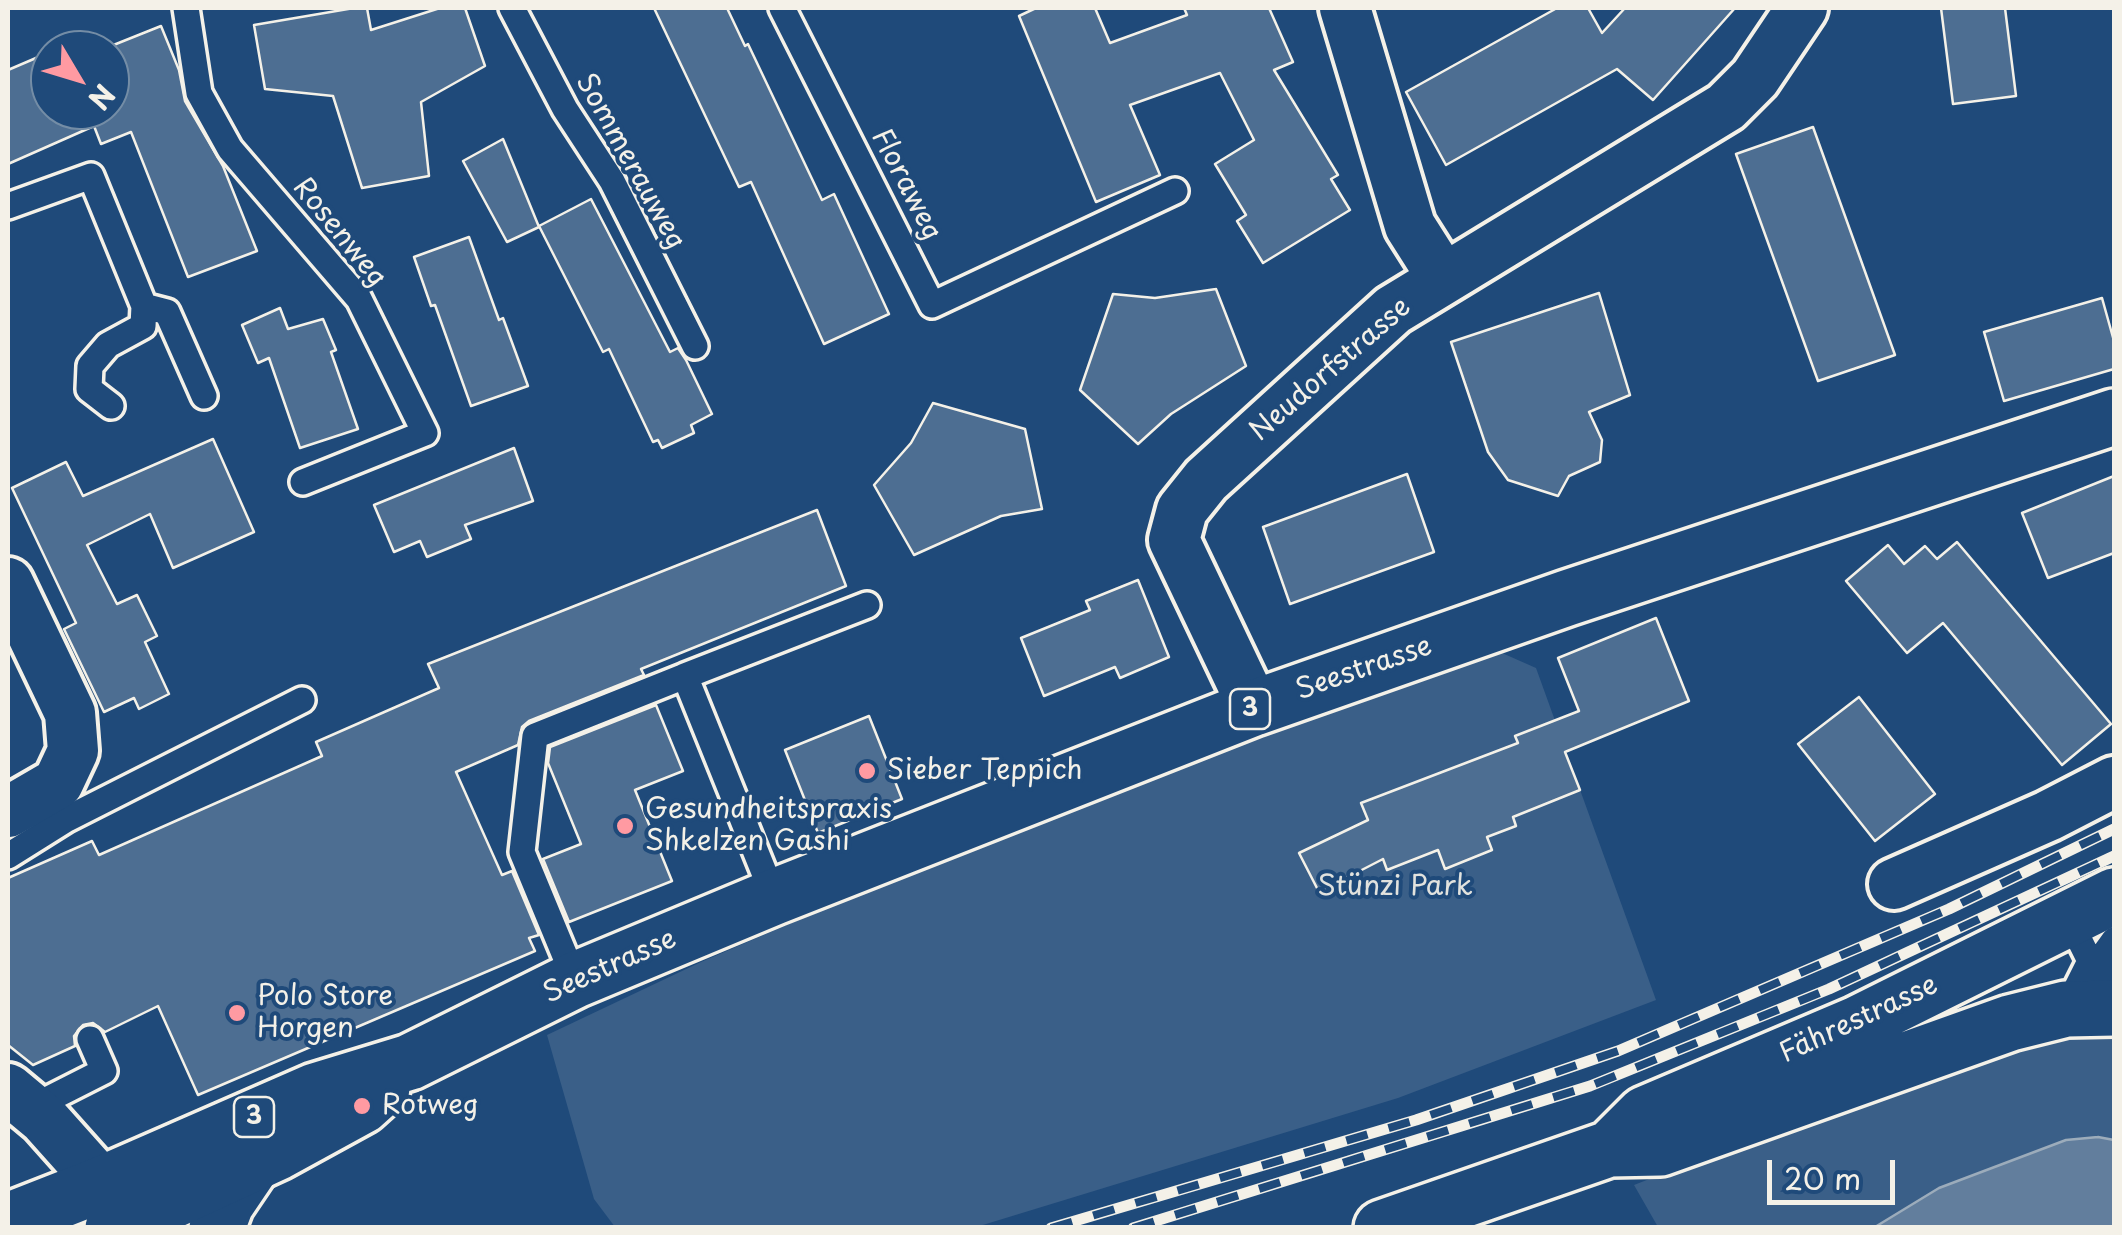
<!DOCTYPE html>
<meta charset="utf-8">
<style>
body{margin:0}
#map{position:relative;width:2122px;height:1235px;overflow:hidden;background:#1f4a7a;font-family:"Playpen Sans",sans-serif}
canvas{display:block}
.frame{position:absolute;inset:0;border:10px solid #f4f1e8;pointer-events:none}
.north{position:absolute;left:30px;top:30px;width:100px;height:100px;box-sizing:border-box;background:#1f4a7a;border:2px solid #748da6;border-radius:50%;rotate:128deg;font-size:28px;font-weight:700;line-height:40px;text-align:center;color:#f4f1e8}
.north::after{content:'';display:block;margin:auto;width:35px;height:45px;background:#ff9aa2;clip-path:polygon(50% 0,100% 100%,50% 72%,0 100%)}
.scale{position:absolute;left:1767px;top:1160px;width:128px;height:45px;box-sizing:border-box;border:5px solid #f4f1e8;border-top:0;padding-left:12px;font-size:30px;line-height:35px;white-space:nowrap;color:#f4f1e8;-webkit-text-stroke:8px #1f4a7a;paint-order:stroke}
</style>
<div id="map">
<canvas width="2122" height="1235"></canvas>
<div class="frame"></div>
<div class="north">N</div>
<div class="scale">20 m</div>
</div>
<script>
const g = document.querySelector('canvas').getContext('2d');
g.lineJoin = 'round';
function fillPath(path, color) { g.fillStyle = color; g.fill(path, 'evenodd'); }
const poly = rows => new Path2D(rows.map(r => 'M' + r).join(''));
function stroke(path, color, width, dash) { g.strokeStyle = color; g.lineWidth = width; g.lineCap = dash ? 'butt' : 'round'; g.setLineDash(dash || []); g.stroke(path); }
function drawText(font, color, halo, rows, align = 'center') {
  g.font = font + ' "Playpen Sans",sans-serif'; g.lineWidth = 8; g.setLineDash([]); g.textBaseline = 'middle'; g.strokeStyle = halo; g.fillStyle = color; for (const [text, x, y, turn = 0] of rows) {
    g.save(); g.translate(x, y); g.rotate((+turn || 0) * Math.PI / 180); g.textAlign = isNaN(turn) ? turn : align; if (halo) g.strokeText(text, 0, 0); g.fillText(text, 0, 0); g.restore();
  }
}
fillPath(poly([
 [1493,649,1536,668,1656,1000,1398,1098,973,1228,615,1227,594,1199,547,1035,701,962,1038,817,1369,684],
 [2114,1019,2114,1140,2098,1137,1939,1188,1875,1227,1658,1227,1634,1185,2022,1033]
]), '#3a5f88');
const water = poly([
 [2098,1137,2114,1140,2114,1227,1875,1227,1939,1188,2066,1140,2098,1137]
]);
fillPath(water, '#627e9d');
stroke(water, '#9cacbb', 2.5);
const building = poly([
 [354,8,367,8,371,30,440,8,465,8,485,66,421,102,429,176,362,188,333,96,265,89,254,25,354,8],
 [654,8,727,8,745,46,748,44,822,200,834,194,889,314,824,344,751,182,739,187,654,8],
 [1036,8,1095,8,1110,43,1187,15,1184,8,1269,8,1293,62,1274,70,1338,175,1331,179,1350,210,1263,263,1237,221,1246,215,1215,164,1254,140,1220,73,1130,105,1160,175,1096,202,1019,16,1036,8],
 [1557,8,1588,8,1602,33,1625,8,1735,8,1653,100,1617,69,1446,165,1406,92,1557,8],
 [1941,8,2005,8,2016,96,1953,104,1941,8],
 [161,26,179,70,185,101,223,166,257,251,188,277,131,132,101,144,94,126,8,164,8,70,50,52,50,110,110,110,110,50,101,50,161,26],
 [1813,127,1895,355,1818,381,1736,154,1813,127],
 [503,139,539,227,507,242,463,161,503,139],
 [591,199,670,352,678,348,686,360,712,414,691,425,694,433,662,448,658,440,653,442,609,349,603,352,539,226,591,199],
 [469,237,499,320,503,318,528,386,471,406,435,305,431,306,414,257,469,237],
 [1216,289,1246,366,1171,414,1138,444,1080,390,1113,294,1155,298,1216,289],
 [1599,293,1630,395,1589,412,1602,440,1600,462,1569,476,1558,496,1508,480,1488,452,1451,342,1599,293],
 [2102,298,2114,341,2114,369,2004,401,1984,332,2102,298],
 [280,308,288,329,323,319,336,350,331,352,358,429,300,448,269,358,258,363,242,325,280,308],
 [933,403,1025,429,1042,509,1001,516,914,555,874,485,911,443,933,403],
 [213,439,254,532,173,568,150,514,87,545,117,604,137,595,157,636,145,642,169,694,139,709,134,698,104,712,64,629,76,623,12,488,66,462,83,496,213,439],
 [514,448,533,501,465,525,471,539,427,557,420,541,394,552,374,505,514,448],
 [1407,474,1434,552,1290,604,1263,527,1407,474],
 [2114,476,2114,553,2048,578,2022,513,2114,476],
 [817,510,846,586,641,669,644,675,529,721,522,727,518,745,456,772,502,875,512,871,539,935,529,938,535,951,198,1095,158,1006,105,1032,93,1023,83,1025,74,1036,75,1046,33,1065,8,1045,8,878,92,841,99,855,322,756,316,742,439,688,428,664,817,510],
 [1957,542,2111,724,2062,765,1943,623,1907,653,1846,581,1888,545,1904,564,1925,546,1937,559,1957,542],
 [1138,580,1169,657,1120,678,1115,667,1044,696,1021,638,1090,610,1086,601,1138,580],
 [1656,618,1689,701,1565,752,1580,790,1513,817,1516,826,1487,837,1492,850,1445,869,1438,850,1387,870,1383,859,1319,892,1299,853,1368,820,1361,803,1518,743,1515,736,1579,711,1558,658,1656,618],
 [1859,697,1935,794,1875,841,1798,744,1859,697],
 [656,705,683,771,635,790,672,881,569,922,543,859,581,844,548,763,550,747,656,705],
 [869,716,902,799,818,833,785,750,869,716]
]);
fillPath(building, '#4d6e92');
stroke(building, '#f4f1e8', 2.5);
const service = poly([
 [186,8,199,93,230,149,359,299,425,433,303,482],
 [512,8,565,109,612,181,695,346],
 [782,8,932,305,1175,191],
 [8,206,91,176,144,306,143,326,108,345,90,366,89,389,111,406],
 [144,306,167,312,204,396],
 [685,676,867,605],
 [8,856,67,819,302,700],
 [2056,930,2078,937,2090,961,2066,1009],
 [2088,976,2114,940],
 [575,980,522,852,535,736,685,676,774,897],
 [2082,998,2114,974],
 [31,1108,104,1071,90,1039]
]);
const minor = poly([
 [1345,8,1410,226,1443,278],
 [8,583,70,713,73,751,58,783,8,812],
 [1254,708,1174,540,1182,510,1206,480,1393,310,1726,107,1755,78,1802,8],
 [1894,884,2048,816,2114,782],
 [8,1089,44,1119,102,1184]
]);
const tertiary = poly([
 [1615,1144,1645,1114,1857,1024,2114,896],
 [217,1228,226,1204,253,1164],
 [1382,1228,1609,1149,1660,1148,2010,1023,2066,1009,2114,1008]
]);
const primary = poly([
 [8,1221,102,1184,315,1091,410,1062,575,980,774,897,1254,708,1567,598,2114,417],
 [113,1228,278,1152,362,1106,382,1088]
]);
stroke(service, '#f4f1e8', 32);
stroke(minor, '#f4f1e8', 58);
stroke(tertiary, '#f4f1e8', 62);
stroke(primary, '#f4f1e8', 62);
stroke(service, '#1f4a7a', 25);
stroke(minor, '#1f4a7a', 50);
stroke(tertiary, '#1f4a7a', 55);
stroke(primary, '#1f4a7a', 55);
const rail = poly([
 [1051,1228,1416,1120,1618,1051,1949,909,2114,829],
 [1133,1228,1590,1086,1829,989,2114,856]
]);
stroke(rail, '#f4f1e8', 11);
stroke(rail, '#1f4a7a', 8, [22]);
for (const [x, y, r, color] of [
 [867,771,10,"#ff9aa2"],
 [625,826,10,"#ff9aa2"],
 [237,1013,10,"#ff9aa2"],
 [362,1106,10,"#ff9aa2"]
]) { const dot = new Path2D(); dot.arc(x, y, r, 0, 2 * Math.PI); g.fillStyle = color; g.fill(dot); stroke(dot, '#1f4a7a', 4); }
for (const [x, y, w] of [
 [1250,709,40],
 [254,1117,40]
]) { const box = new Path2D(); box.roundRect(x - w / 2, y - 20, w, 40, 8); g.fillStyle = '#1f4a7a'; g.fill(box); stroke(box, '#f4f1e8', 2.5); }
drawText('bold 25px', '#f4f1e8', null, [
 ["3",1250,709],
 ["3",254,1117]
]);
drawText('28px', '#f4f1e8', '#1f4a7a', [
 ["Sommerauweg",630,162,61],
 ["Floraweg",906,185,63],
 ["Rosenweg",339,233,51],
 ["Neudorfstrasse",1331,370,-41],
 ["Seestrasse",1364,669,-19],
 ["Seestrasse",610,967,-24],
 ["Fährestrasse",1859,1020,-25]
]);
drawText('28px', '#f4f1e8', '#1f4a7a', [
 ["Sieber Teppich",887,771],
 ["Gesundheitspraxis",645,810],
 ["Shkelzen Gashi",645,842],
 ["Polo Store",257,997],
 ["Horgen",257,1029],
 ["Rotweg",382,1106]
], 'left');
drawText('28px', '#e1e2de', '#1f4a7a', [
 ["Stünzi Park",1395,887]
]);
</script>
